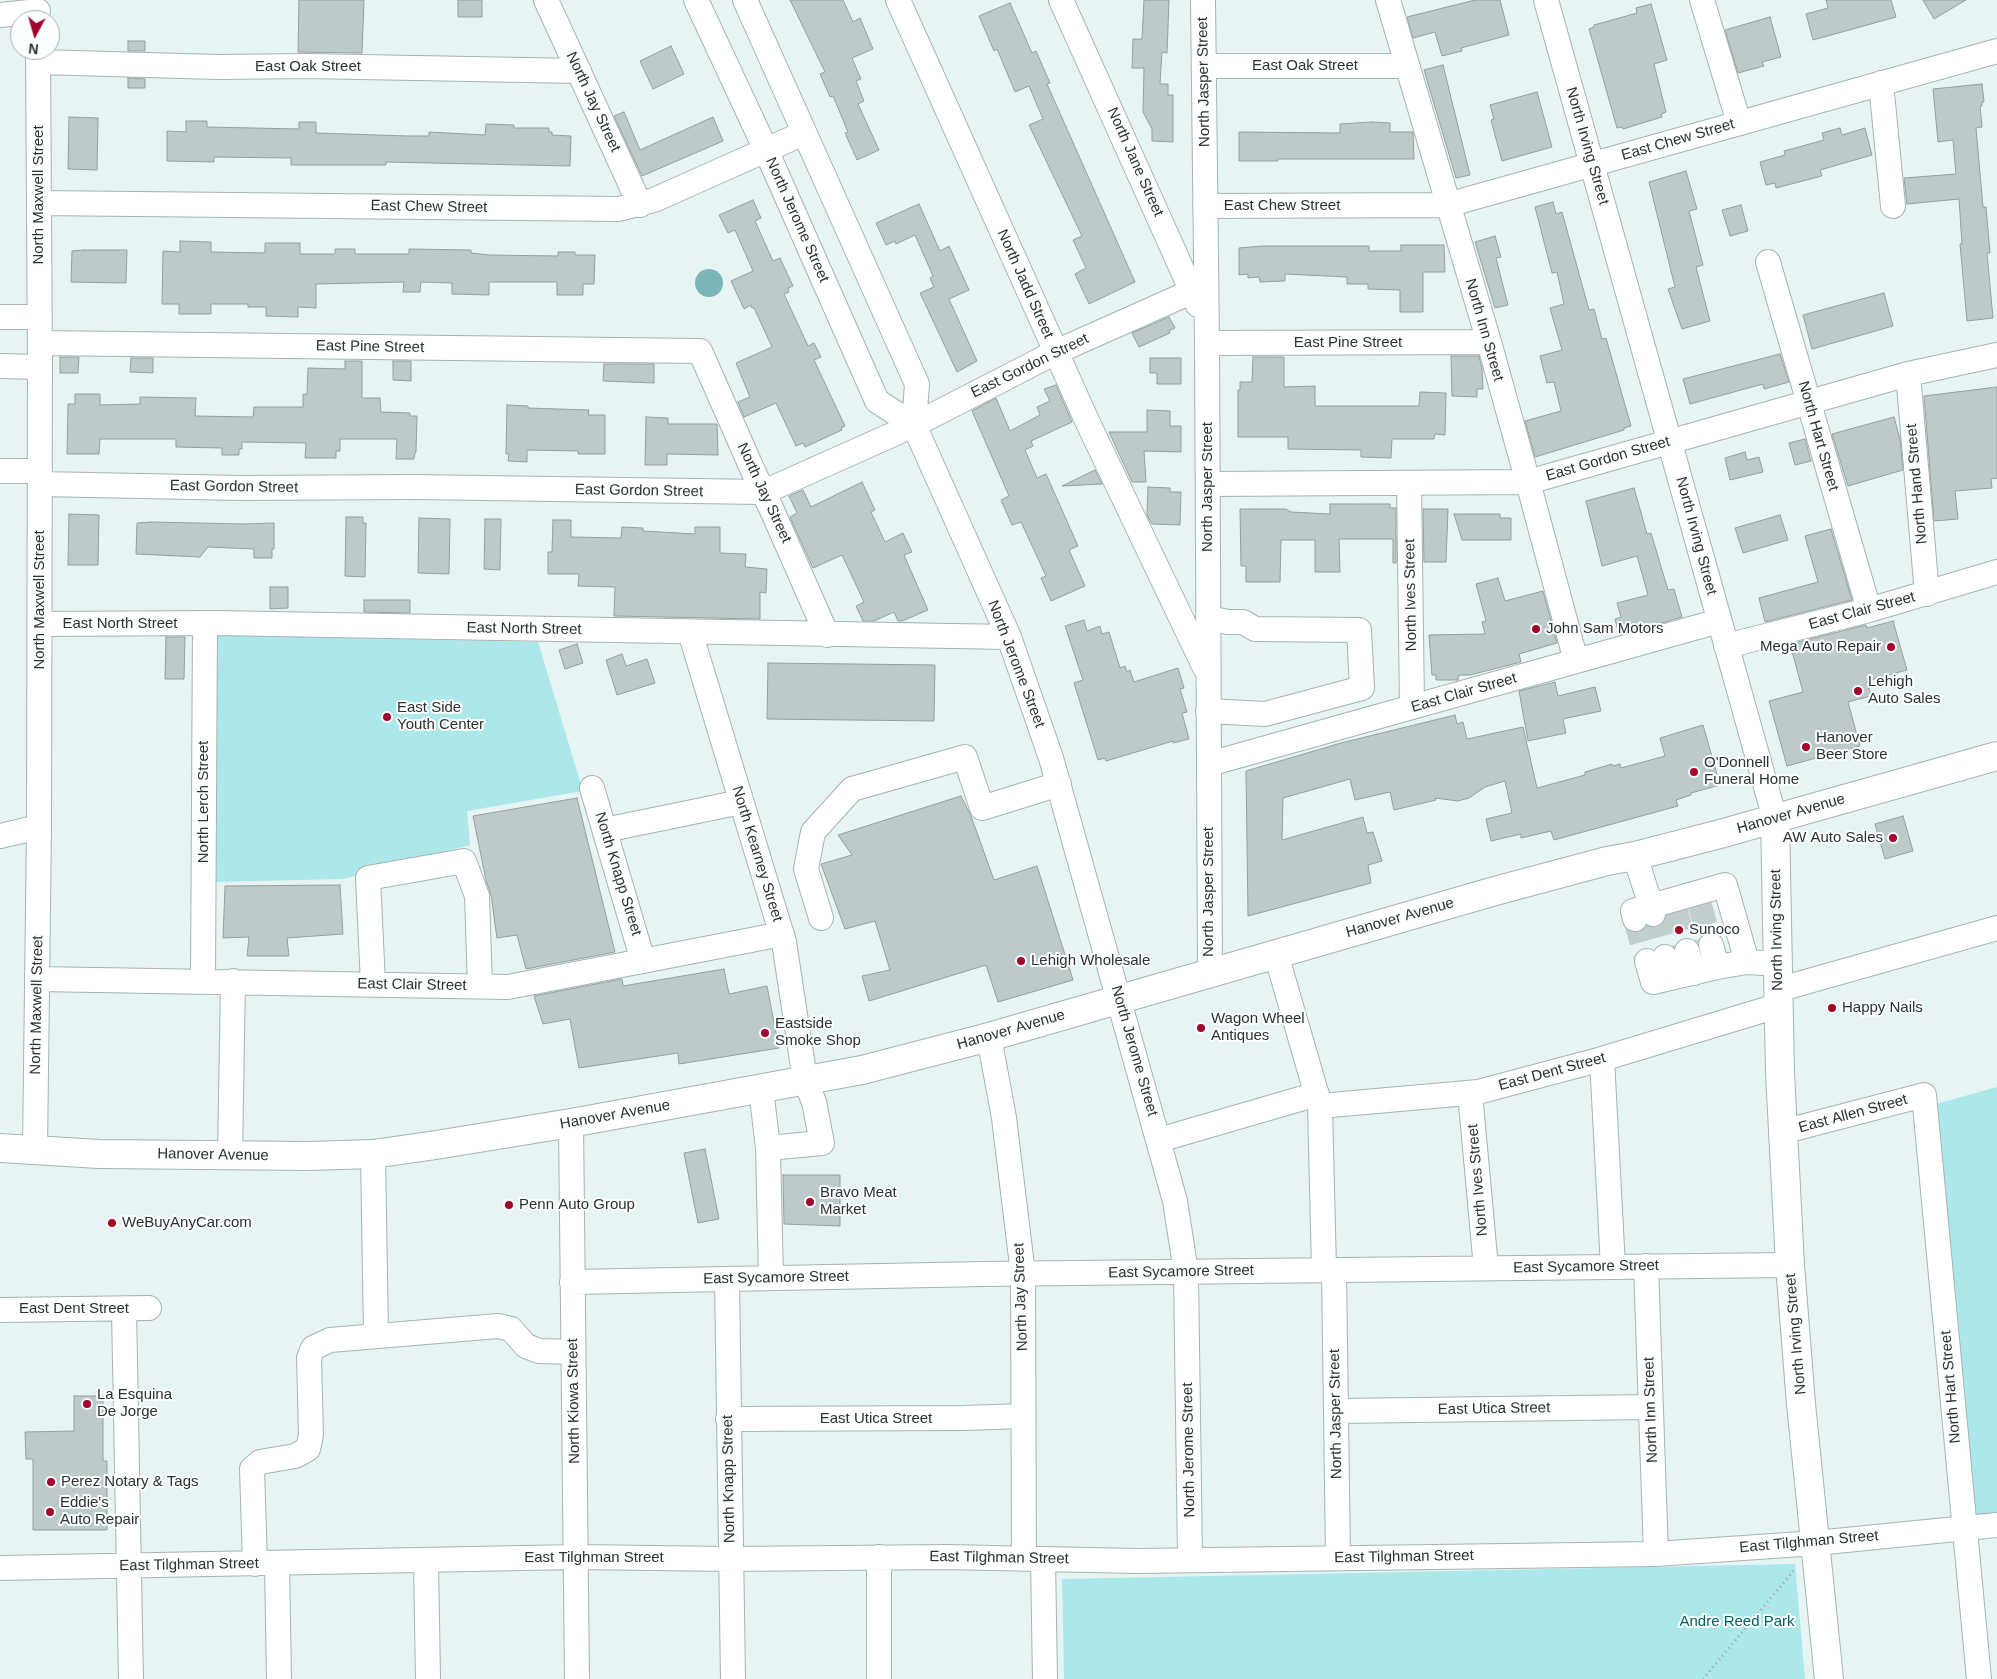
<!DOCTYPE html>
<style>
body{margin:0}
#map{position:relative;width:1997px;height:1679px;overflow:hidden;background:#e7f4f4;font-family:Helvetica,sans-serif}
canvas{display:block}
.north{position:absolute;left:10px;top:10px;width:50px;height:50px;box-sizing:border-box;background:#fcffff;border:1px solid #a9adad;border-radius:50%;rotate:186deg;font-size:14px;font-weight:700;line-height:20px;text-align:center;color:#2c3131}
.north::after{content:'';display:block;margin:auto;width:18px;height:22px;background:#a2032c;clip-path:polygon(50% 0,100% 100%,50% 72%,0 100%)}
</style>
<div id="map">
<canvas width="1997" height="1679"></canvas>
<div class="north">N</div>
</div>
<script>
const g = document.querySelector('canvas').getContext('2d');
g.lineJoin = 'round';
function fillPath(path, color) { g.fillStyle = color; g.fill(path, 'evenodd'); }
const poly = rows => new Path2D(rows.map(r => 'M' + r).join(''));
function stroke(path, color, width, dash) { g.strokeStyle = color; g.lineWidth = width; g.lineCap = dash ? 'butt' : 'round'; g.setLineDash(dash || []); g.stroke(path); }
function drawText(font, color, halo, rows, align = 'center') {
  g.font = font + ' Helvetica,sans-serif'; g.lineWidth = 4; g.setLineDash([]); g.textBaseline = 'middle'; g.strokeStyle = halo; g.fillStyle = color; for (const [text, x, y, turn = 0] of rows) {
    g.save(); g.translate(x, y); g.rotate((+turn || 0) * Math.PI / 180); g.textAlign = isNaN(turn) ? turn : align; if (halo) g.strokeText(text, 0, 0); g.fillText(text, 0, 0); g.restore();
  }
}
fillPath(poly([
 [214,635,538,642,583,791,467,811,470,845,343,879,212,882],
 [1997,1087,1997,1513,1972,1515,1936,1104],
 [1795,1564,1805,1679,1064,1679,1062,1579]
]), '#ace8ea');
fillPath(poly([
 '695 283a14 14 0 1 1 28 0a14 14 0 1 1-28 0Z'
]), '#7ab6b8');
const building = poly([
 [299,0,364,0,362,53,298,52,299,0],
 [458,0,482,0,482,17,458,17,458,0],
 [790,0,843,0,853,22,860,18,873,49,852,58,861,79,856,81,864,101,858,104,879,150,857,160,845,133,848,132,833,96,830,97,820,74,825,72,790,0],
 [1144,0,1169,0,1167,53,1162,52,1160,84,1168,84,1168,95,1173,95,1173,142,1152,141,1152,129,1143,112,1144,68,1132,68,1133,39,1142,39,1144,0],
 [1475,0,1500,0,1509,35,1461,48,1462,51,1442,56,1435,32,1413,38,1407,17,1475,0],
 [1826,0,1891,0,1896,17,1813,40,1806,14,1828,8,1826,0],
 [1923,0,1966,0,1934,19,1923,0],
 [1010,3,1032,53,1036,51,1050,83,1047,84,1135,282,1089,304,1075,274,1086,268,1073,240,1082,236,1029,125,1043,119,1029,86,1015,92,997,49,994,51,979,16,1010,3],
 [1651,4,1667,60,1654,64,1666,112,1661,114,1662,117,1623,129,1622,127,1617,128,1589,29,1594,27,1594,25,1637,13,1636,8,1651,4],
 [1770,17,1781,57,1762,62,1764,66,1738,73,1725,30,1770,17],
 [128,41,145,41,145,51,128,51,128,41],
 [671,46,684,74,653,89,640,61,671,46],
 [1443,65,1470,175,1456,178,1424,70,1443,65],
 [128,78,145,79,145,88,128,88,128,78],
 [1982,84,1984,102,1982,102,1982,106,1980,106,1982,127,1976,128,1983,207,1986,207,1990,253,1987,253,1993,318,1967,321,1960,244,1962,244,1959,199,1907,204,1904,178,1956,174,1953,140,1938,142,1933,89,1982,84],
 [1537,92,1552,147,1502,161,1491,120,1494,119,1490,105,1537,92],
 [624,112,640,150,713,117,723,141,642,176,614,116,624,112],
 [69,117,98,118,97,170,68,169,69,117],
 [186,121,207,121,207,127,299,129,299,122,316,122,316,133,408,136,429,136,429,132,485,135,486,124,514,125,514,128,549,128,549,132,552,132,552,135,571,136,570,166,386,162,386,165,291,165,291,158,214,157,214,162,167,161,167,131,186,132,186,121],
 [1372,122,1390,123,1390,132,1413,132,1414,159,1278,159,1278,161,1239,161,1239,132,1340,133,1340,124,1372,122],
 [1840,128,1842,135,1865,128,1872,155,1820,170,1822,176,1776,188,1775,183,1766,185,1760,162,1785,155,1784,151,1824,140,1822,133,1840,128],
 [1686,171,1697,209,1689,211,1703,265,1696,267,1710,321,1682,329,1668,289,1675,287,1649,182,1686,171],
 [753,200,761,218,755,221,773,261,780,258,793,286,788,288,789,292,784,294,808,346,814,343,821,357,814,360,845,426,841,428,842,430,805,447,803,443,796,446,776,403,744,417,738,402,750,397,736,363,772,347,754,308,752,308,751,305,744,309,731,281,753,271,735,230,728,233,719,215,753,200],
 [1553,202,1556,214,1562,212,1589,310,1594,309,1602,339,1606,338,1631,426,1624,428,1624,430,1535,457,1525,421,1561,411,1554,382,1547,383,1540,356,1562,350,1550,308,1564,304,1557,272,1552,273,1535,207,1553,202],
 [919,204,940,251,949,246,969,290,949,299,977,361,957,372,920,293,934,287,930,278,933,276,915,235,896,244,895,241,886,245,876,223,919,204],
 [1741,205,1748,231,1730,236,1722,210,1741,205],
 [1495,236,1501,257,1496,258,1508,305,1495,308,1475,242,1495,236],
 [180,241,211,242,211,252,265,253,265,243,300,243,300,254,335,254,335,249,355,249,355,254,409,254,409,249,471,250,471,253,490,255,558,256,558,252,575,252,575,255,595,255,594,284,583,284,583,295,557,295,557,282,489,282,489,295,452,294,452,283,421,282,420,292,403,292,404,282,316,284,316,308,298,307,298,317,266,316,266,307,248,307,248,304,211,304,211,314,179,314,179,304,162,304,163,251,180,252,180,241],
 [1401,245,1444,245,1445,272,1423,272,1423,312,1400,312,1400,290,1368,289,1368,284,1347,284,1347,277,1285,274,1285,281,1260,282,1259,277,1248,278,1248,274,1239,275,1239,248,1262,246,1369,246,1369,251,1401,251,1401,245],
 [84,250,127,250,126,283,71,282,72,251,84,250],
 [1884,293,1893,326,1812,349,1803,315,1884,293],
 [1169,317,1175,328,1169,331,1170,333,1139,347,1132,333,1169,317],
 [1780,354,1789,382,1764,389,1763,384,1690,404,1683,379,1780,354],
 [1451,356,1479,356,1482,369,1483,389,1477,389,1477,397,1452,396,1451,356],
 [60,357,79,357,78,373,60,373,60,357],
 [1253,357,1284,357,1284,387,1315,386,1315,406,1419,406,1420,392,1446,393,1445,435,1435,434,1434,439,1392,439,1391,458,1361,457,1361,450,1288,449,1288,437,1238,437,1238,390,1240,390,1240,382,1252,382,1253,357],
 [131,358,153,358,153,373,130,372,131,358],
 [1150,358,1181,358,1181,384,1157,384,1157,373,1150,373,1150,358],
 [345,361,362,361,362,398,380,398,381,412,410,413,410,416,417,416,416,452,415,453,414,459,396,459,397,439,340,439,340,451,336,451,336,458,305,458,306,443,242,442,242,449,239,449,239,455,222,455,222,448,176,447,176,439,100,439,99,454,67,454,68,404,75,404,75,394,100,394,100,405,140,404,140,397,196,398,195,416,253,417,254,407,303,407,303,394,307,394,308,368,345,369,345,361],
 [393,361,411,361,411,381,393,380,393,361],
 [604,364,654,364,654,383,603,381,604,364],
 [1056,385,1072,422,1031,441,1033,446,1025,450,1037,478,1046,474,1078,546,1069,550,1085,586,1051,601,1041,578,1046,576,1021,522,1012,525,1001,500,1009,496,972,411,996,398,1010,431,1040,415,1037,407,1050,401,1044,389,1056,385],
 [1997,387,1997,478,1991,479,1992,488,1955,491,1958,519,1934,521,1924,396,1997,387],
 [507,405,528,406,528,408,589,410,588,415,605,415,605,454,578,454,578,451,527,450,527,462,508,461,509,454,506,454,507,405],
 [1147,410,1170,411,1170,426,1181,426,1181,452,1144,451,1146,482,1132,482,1109,432,1147,432,1147,410],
 [646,417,668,418,668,424,717,424,718,455,667,454,667,465,645,465,646,417],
 [1894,417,1900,439,1903,470,1848,486,1832,434,1894,417],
 [1805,439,1811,461,1795,465,1789,443,1805,439],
 [1745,452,1747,460,1759,457,1763,472,1730,480,1725,458,1745,452],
 [1095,470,1102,484,1062,486,1095,470],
 [862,482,875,510,871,512,885,542,903,533,912,552,904,555,928,610,902,621,898,621,894,612,874,621,863,621,856,606,864,602,842,555,813,568,790,517,797,513,789,496,803,490,811,507,862,482],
 [1148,487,1170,488,1170,492,1181,492,1180,525,1152,524,1147,515,1148,487],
 [1634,488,1647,534,1651,533,1668,590,1674,589,1682,617,1619,635,1615,619,1621,617,1617,603,1648,595,1637,556,1602,566,1586,501,1634,488],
 [1330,504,1390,504,1390,508,1396,508,1396,563,1393,563,1393,539,1339,539,1340,572,1315,572,1315,540,1281,540,1280,582,1246,582,1246,566,1241,566,1240,509,1286,509,1291,512,1330,514,1330,504],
 [1423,509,1448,509,1446,562,1424,562,1423,509],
 [69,514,99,515,98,565,68,565,69,514],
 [1454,514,1500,514,1500,518,1511,518,1511,540,1462,540,1454,514],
 [1780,515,1788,540,1743,553,1735,528,1780,515],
 [346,517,363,517,363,523,366,523,365,577,345,576,346,517],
 [419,518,450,519,449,574,418,573,419,518],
 [485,519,501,519,500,570,484,569,485,519],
 [553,520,571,520,571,537,621,538,622,527,643,528,643,531,695,534,695,527,720,527,720,553,746,554,745,567,767,569,766,593,760,592,760,619,614,616,615,587,578,586,579,574,548,574,548,552,552,552,553,520],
 [151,522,243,524,274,523,274,549,272,549,272,558,254,558,254,549,208,547,200,557,136,554,137,523,151,522],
 [1831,529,1852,600,1765,622,1759,598,1818,582,1805,536,1831,529],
 [1498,578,1505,601,1543,591,1557,643,1519,654,1521,662,1470,675,1459,675,1458,680,1436,680,1436,675,1432,675,1429,635,1485,634,1482,622,1486,621,1476,584,1498,578],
 [270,587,288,587,288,608,270,609,270,587],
 [364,600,410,600,410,613,364,612,364,600],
 [1084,620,1087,631,1100,626,1102,634,1109,632,1120,668,1125,666,1127,672,1130,670,1134,682,1178,668,1184,688,1180,689,1187,712,1182,713,1189,739,1173,743,1173,741,1106,761,1105,758,1098,760,1074,683,1083,680,1065,626,1084,620],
 [1893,621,1907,670,1867,681,1871,696,1848,702,1860,746,1787,766,1769,701,1803,692,1790,644,1866,625,1867,628,1893,621],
 [166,637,185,637,184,679,165,679,166,637],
 [577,644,583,663,565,669,559,650,577,644],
 [622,654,626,666,647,659,655,683,617,695,606,660,622,654],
 [768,663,935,665,934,721,767,719,768,663],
 [1555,682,1558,696,1595,687,1601,711,1563,719,1566,733,1528,741,1519,691,1555,682],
 [1455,715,1457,724,1463,722,1467,739,1523,727,1537,788,1585,775,1585,772,1612,764,1613,766,1620,764,1621,768,1665,756,1660,738,1703,725,1720,785,1691,793,1691,795,1676,800,1678,806,1554,840,1551,831,1521,838,1521,834,1491,841,1486,819,1512,813,1505,781,1485,787,1469,798,1458,801,1435,798,1436,800,1394,810,1390,792,1355,800,1350,779,1283,798,1282,840,1363,817,1367,833,1373,832,1382,861,1368,865,1371,883,1248,916,1246,771,1341,743,1455,715],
 [961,796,971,816,994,880,1037,866,1073,980,998,1002,986,965,869,1001,862,976,890,970,875,921,845,929,821,864,852,855,838,835,961,796],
 [577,798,615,952,526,969,517,935,497,938,491,895,486,880,473,816,577,798],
 [1903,816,1913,851,1885,859,1875,824,1903,816],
 [340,885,343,934,287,938,289,956,247,956,249,937,223,938,225,886,340,885],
 [724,969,729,994,767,986,779,1048,679,1064,678,1053,579,1068,570,1019,543,1024,534,996,622,979,623,986,724,969],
 [705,1149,719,1219,698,1223,684,1153,705,1149],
 [783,1175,840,1175,840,1226,784,1224,783,1175],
 [74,1396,103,1396,103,1461,107,1461,107,1530,33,1530,33,1459,26,1459,25,1432,74,1431,74,1396]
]);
fillPath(building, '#bdcaca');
stroke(building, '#939fa0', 1);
stroke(poly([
 [1699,902,1711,945],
 [1675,908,1687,951],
 [1653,914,1665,957],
 [1635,919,1647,961]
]), '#c2cdcd', 24, [24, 12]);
const minor = poly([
 [546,0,640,205],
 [696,0,766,150,877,401,914,425],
 [745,0,917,384,914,425,1009,637,1051,758,1175,1201,1186,1272,1190,1560],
 [898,0,1088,423,1205,668],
 [1061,0,1198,305],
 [1203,0,1207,343,1210,973],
 [1388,0,1489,342,1528,482,1576,661],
 [1546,0,1775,819],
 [1702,0,1739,123],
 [0,15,38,11],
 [38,62,218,67,306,66,579,71],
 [1204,66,1406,66],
 [1881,83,1893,206],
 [39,203,619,209,654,200,804,133],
 [1205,206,1447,205,1997,51],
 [1768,262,1869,610],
 [0,317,40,317],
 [40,343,700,351,754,473,771,508,827,635],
 [1207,343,1489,342],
 [0,366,40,367],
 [1908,374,1927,594],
 [0,471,40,471],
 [1409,483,1412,707],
 [40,484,242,488,414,487,764,492,914,425,1056,352,1193,291],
 [1208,484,1528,482,1908,374,1997,355],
 [1208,618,1228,622,1243,622,1255,629,1359,630,1362,688,1265,714,1208,711],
 [40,624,216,623,1009,637],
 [690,632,784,942,805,1080,814,1102,822,1143,768,1148,771,1278],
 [1726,646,1869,610,1997,572],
 [1209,764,1719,621],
 [592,788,643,961],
 [605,830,741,802],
 [0,836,39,827],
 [1653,914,1651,906,1725,885,1747,962],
 [821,918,806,869,813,832,852,789,965,757,982,808,1059,784],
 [1635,919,1633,911,1651,906,1635,856],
 [1711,945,1717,967],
 [1687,951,1694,973],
 [1276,954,1320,1106,1324,1270],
 [1665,957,1670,978],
 [1647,961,1653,982,1717,967,1747,962,1763,963],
 [37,979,508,987,782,934],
 [203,980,205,623],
 [373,984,368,878,464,861,477,896,480,986],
 [1777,990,1997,928],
 [989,1037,1004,1118,1023,1274,1024,1559],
 [1602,1059,1613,1267],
 [761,1089,768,1148],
 [1470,1093,1486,1268],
 [1320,1106,1478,1092,1602,1059,1777,1006],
 [571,1123,577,1679],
 [1782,1132,1924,1095,1979,1679],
 [1159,1140,1317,1094],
 [35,1150,39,827,40,367,38,50],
 [373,1154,376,1336],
 [230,1155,233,981],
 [1646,1266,1656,1554],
 [1334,1270,1338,1558],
 [727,1279,733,1679],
 [572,1282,984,1274,1790,1265],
 [124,1309,131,1679],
 [0,1310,149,1308],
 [1337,1411,1651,1407],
 [728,1419,964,1418,1023,1416],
 [879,1557,879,1679],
 [1043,1559,1045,1679],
 [426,1561,428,1679],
 [255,1564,252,1469,260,1462,295,1456,308,1449,311,1435,309,1358,313,1348,330,1340,498,1326,511,1329,526,1346,539,1351,573,1352],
 [277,1564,279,1679],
 [0,1568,576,1557,730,1559,946,1557,1138,1561,1656,1554,1816,1543,1997,1525]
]);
const major = poly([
 [1775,819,1780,1073,1790,1265,1801,1404,1829,1679],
 [0,1148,99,1154,309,1156,373,1154,436,1145,571,1123,862,1070,989,1037,1495,891,1607,861,1635,856,1720,834,1997,756]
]);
stroke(minor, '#a6b3b3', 26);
stroke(major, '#a6b3b3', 30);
stroke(poly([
 [1703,1679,1795,1569]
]), '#99a3a3', 3, [1, 4]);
stroke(minor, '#fff', 24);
stroke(major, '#fff', 28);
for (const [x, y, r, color] of [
 [1536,629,5,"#a2032c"],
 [1891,647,5,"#a2032c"],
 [1858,691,5,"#a2032c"],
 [387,717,5,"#a2032c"],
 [1806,747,5,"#a2032c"],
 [1694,772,5,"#a2032c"],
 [1893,838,5,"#a2032c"],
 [1679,930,5,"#a2032c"],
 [1021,961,5,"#a2032c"],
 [1832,1008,5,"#a2032c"],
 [1201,1028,5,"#a2032c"],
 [765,1033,5,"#a2032c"],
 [810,1202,5,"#a2032c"],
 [509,1205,5,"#a2032c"],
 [112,1223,5,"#a2032c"],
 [87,1404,5,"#a2032c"],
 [51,1482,5,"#a2032c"],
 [50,1512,5,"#a2032c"]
]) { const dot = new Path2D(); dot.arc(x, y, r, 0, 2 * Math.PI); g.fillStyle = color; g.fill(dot); stroke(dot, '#fcffff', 2); }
drawText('15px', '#2c3131', '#fcffff', [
 ["East Oak Street",1305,66],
 ["East Oak Street",308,67],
 ["North Jasper Street",1204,82,-91],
 ["North Jay Street",593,102,65],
 ["East Chew Street",1678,140,-16],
 ["North Irving Street",1587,146,74],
 ["North Jane Street",1135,162,66],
 ["North Maxwell Street",39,195,-90],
 ["East Chew Street",1282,206],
 ["East Chew Street",429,207,1],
 ["North Jerome Street",797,220,66],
 ["North Jadd Street",1025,284,66],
 ["North Inn Street",1484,330,74],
 ["East Pine Street",1348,343],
 ["East Pine Street",370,347,1],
 ["East Gordon Street",1030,366,-26],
 ["North Hart Street",1818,436,74],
 ["East Gordon Street",1608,459,-16],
 ["North Hand Street",1917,484,-95],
 ["East Gordon Street",234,487,1],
 ["North Jasper Street",1208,487,-90],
 ["East Gordon Street",639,491,1],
 ["North Jay Street",764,493,65],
 ["North Irving Street",1696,536,75],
 ["North Ives Street",1411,595,-91],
 ["North Maxwell Street",40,600,-90],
 ["East Clair Street",1862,611,-15],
 ["East North Street",120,624],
 ["East North Street",524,629,1],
 ["North Jerome Street",1016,664,69],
 ["East Clair Street",1464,693,-16],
 ["North Lerch Street",204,802,-90],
 ["Hanover Avenue",1791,814,-16],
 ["North Kearney Street",757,854,73],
 ["North Knapp Street",618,874,73],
 ["North Jasper Street",1209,892,-90],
 ["Hanover Avenue",1400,918,-16],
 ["North Irving Street",1777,930,-91],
 ["East Clair Street",412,985,1],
 ["North Maxwell Street",37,1005,-89],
 ["Hanover Avenue",1011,1030,-16],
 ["North Jerome Street",1134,1051,74],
 ["East Dent Street",1552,1072,-15],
 ["East Allen Street",1853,1114,-15],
 ["Hanover Avenue",615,1115,-10],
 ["Hanover Avenue",213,1155,1],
 ["North Ives Street",1478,1180,-95],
 ["East Sycamore Street",1586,1267,-1],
 ["East Sycamore Street",1181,1272,-1],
 ["East Sycamore Street",776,1278,-1],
 ["North Jay Street",1021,1297,-92],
 ["East Dent Street",74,1309],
 ["North Irving Street",1796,1334,-95],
 ["North Hart Street",1951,1387,-95],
 ["North Kiowa Street",574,1401,-91],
 ["East Utica Street",1494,1409,-1],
 ["North Inn Street",1651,1410,-92],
 ["North Jasper Street",1336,1414,-91],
 ["East Utica Street",876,1419],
 ["North Jerome Street",1189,1450,-91],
 ["North Knapp Street",729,1479,-91],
 ["East Tilghman Street",1809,1542,-5],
 ["East Tilghman Street",1404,1557,-1],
 ["East Tilghman Street",594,1558],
 ["East Tilghman Street",999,1558,1],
 ["East Tilghman Street",189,1565,-1]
]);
drawText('15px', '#2c3131', '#fcffff', [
 ["John Sam Motors",1546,629],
 ["Mega Auto Repair",1881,647,"right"],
 ["Lehigh",1868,682],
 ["Auto Sales",1868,699],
 ["East Side",397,708],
 ["Youth Center",397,725],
 ["Hanover",1816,738],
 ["Beer Store",1816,755],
 ["O'Donnell",1704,763],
 ["Funeral Home",1704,780],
 ["AW Auto Sales",1883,838,"right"],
 ["Sunoco",1689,930],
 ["Lehigh Wholesale",1031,961],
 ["Happy Nails",1842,1008],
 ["Wagon Wheel",1211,1019],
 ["Antiques",1211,1036],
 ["Eastside",775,1024],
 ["Smoke Shop",775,1041],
 ["Bravo Meat",820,1193],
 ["Market",820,1210],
 ["Penn Auto Group",519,1205],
 ["WeBuyAnyCar.com",122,1223],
 ["La Esquina",97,1395],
 ["De Jorge",97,1412],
 ["Perez Notary & Tags",61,1482],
 ["Eddie's",60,1503],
 ["Auto Repair",60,1520]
], 'left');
drawText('15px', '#035f61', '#fcffff', [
 ["Andre Reed Park",1737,1622]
]);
</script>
